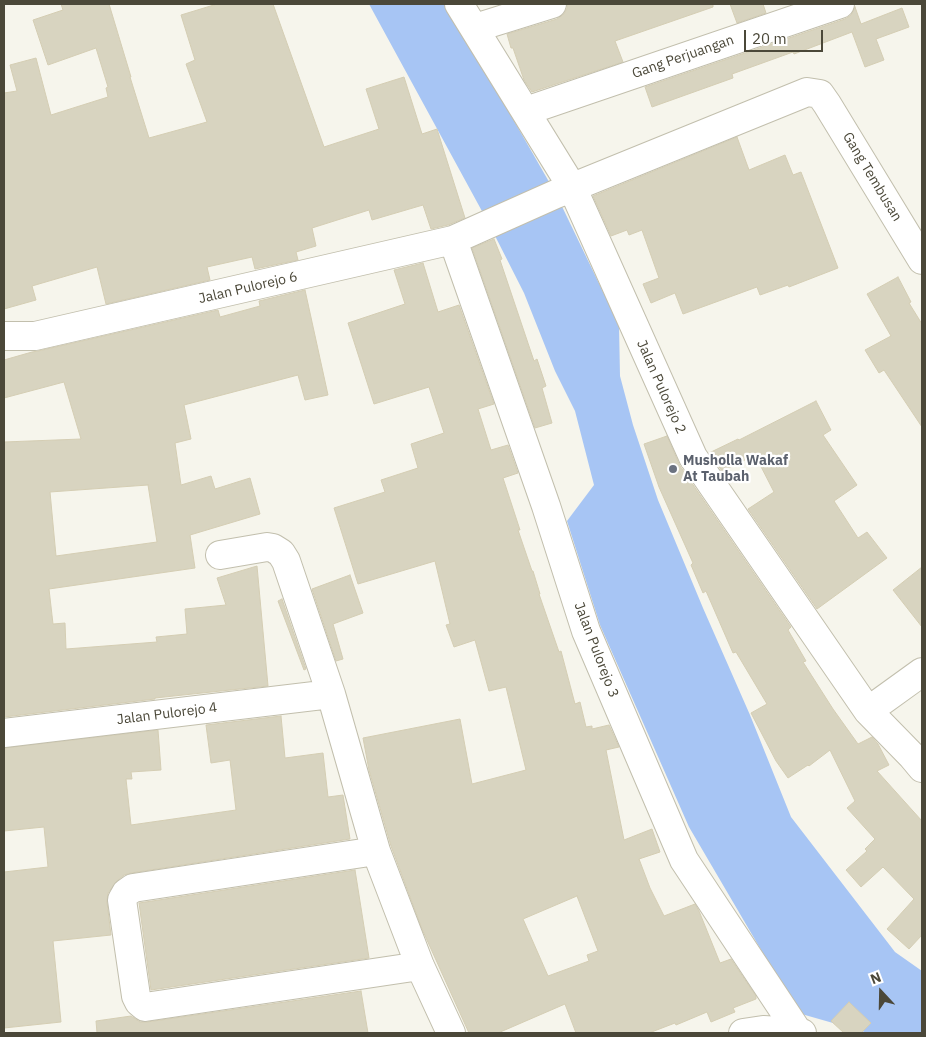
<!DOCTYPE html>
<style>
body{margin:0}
#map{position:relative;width:926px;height:1037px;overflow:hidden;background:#f6f5ec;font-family:"IBM Plex Sans",sans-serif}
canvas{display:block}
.frame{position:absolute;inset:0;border:5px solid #4b4839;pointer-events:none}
.north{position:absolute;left:856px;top:967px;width:50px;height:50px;-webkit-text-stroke:4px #fff;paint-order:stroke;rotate:339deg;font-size:14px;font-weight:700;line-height:20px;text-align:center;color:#4b4839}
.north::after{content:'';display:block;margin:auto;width:18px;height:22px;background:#4b4839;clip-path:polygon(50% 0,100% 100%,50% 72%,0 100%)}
.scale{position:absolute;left:744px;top:30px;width:79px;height:22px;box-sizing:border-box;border:2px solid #4b4839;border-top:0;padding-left:6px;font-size:15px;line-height:18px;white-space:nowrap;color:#4b4839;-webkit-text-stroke:4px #fff;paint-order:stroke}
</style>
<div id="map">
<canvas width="926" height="1037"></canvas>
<div class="frame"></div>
<div class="north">N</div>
<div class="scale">20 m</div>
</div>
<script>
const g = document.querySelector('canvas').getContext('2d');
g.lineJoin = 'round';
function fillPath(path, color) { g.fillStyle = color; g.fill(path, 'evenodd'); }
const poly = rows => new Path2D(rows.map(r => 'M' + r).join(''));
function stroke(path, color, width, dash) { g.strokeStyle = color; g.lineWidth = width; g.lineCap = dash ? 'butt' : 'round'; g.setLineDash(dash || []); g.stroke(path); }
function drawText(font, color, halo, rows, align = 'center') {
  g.font = font + ' "IBM Plex Sans",sans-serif'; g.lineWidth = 4.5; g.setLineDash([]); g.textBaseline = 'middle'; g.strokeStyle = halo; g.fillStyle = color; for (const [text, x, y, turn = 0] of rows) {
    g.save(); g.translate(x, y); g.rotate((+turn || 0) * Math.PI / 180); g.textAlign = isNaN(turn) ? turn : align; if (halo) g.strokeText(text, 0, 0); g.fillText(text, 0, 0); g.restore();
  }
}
fillPath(poly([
 [369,4,447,4,556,194,619,325,620,376,633,425,658,500,703,608,750,715,791,817,895,952,922,971,922,1033,868,1033,798,1013,689,827,600,625,567,521,594,485,575,411,555,371,524,293,489,224]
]), '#a7c5f4');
const building = poly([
 [61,4,109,4,131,77,130,77,149,138,207,122,186,64,195,60,181,15,217,4,273,4,324,147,379,129,366,89,404,77,422,134,437,129,465,218,448,225,431,229,423,205,372,220,369,210,312,228,316,246,296,252,298,260,255,269,252,257,207,267,210,280,106,304,97,267,32,286,36,300,4,309,4,93,17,91,10,65,36,58,51,115,108,97,106,88,108,87,96,48,48,65,33,20,63,10,61,4],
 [567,4,713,4,713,7,615,41,623,62,532,92,524,80,513,48,511,48,507,34,557,19,564,14,567,8,567,4],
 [730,4,763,4,766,13,737,23,730,4],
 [855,7,861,24,902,8,909,27,876,39,884,60,865,67,852,32,794,54,793,52,732,74,733,78,652,107,645,87,845,19,851,15,855,7],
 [737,137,749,170,785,155,793,175,801,172,838,268,789,287,788,285,760,295,757,287,683,314,675,293,651,303,643,284,659,278,642,230,629,235,627,230,611,236,593,196,737,137],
 [494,239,502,259,500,260,534,361,537,359,546,386,542,388,552,423,535,428,472,248,494,239],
 [423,263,438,312,459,305,494,404,478,409,491,450,508,445,518,473,503,478,520,530,518,530,532,571,533,571,540,594,539,594,559,652,561,651,575,704,580,702,586,727,592,726,592,729,609,725,619,747,606,750,624,840,652,829,660,852,639,859,650,888,664,916,695,904,699,911,720,963,731,959,756,996,756,999,733,1008,735,1012,711,1022,707,1012,676,1025,675,1023,649,1033,576,1033,565,1004,498,1033,469,1033,422,929,391,846,369,770,363,738,460,719,472,784,526,770,506,687,489,691,475,640,454,647,446,625,450,624,435,561,358,584,334,508,385,492,381,480,418,468,411,444,444,433,429,387,374,404,348,323,405,304,394,270,423,263],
 [577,896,598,951,587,955,589,961,548,976,523,919,577,896],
 [898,277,911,302,909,303,922,324,922,427,884,370,879,373,865,350,891,336,867,294,898,277],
 [305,290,328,395,305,400,298,375,184,405,191,439,175,443,181,485,211,476,215,489,250,478,260,514,190,535,195,568,49,589,53,624,65,623,66,649,157,642,156,637,187,634,185,609,226,605,217,578,257,566,268,686,155,698,155,699,4,717,4,442,81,439,64,382,4,398,4,360,32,352,38,351,218,310,220,317,260,306,259,301,305,290],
 [148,485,157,542,56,556,50,492,148,485],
 [816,401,831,430,823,435,857,485,834,501,858,538,867,532,887,558,817,609,748,509,774,492,755,455,722,471,709,453,738,439,739,440,816,401],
 [667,436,680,466,791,627,788,630,806,661,803,662,833,709,858,744,872,737,878,744,889,765,877,771,922,821,922,935,909,949,887,929,914,899,883,867,861,887,846,870,867,851,865,849,875,839,847,808,855,801,830,750,809,766,808,765,788,778,776,761,751,713,767,704,736,652,733,653,706,591,703,593,691,565,693,563,659,487,644,444,667,436],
 [922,567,922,627,893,590,922,567],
 [350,575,363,613,333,624,343,659,336,661,312,589,350,575],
 [282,599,306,669,304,670,278,601,282,599],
 [281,716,285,758,323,753,328,797,343,795,350,839,131,873,124,875,117,881,108,893,107,902,111,935,53,941,61,1022,4,1028,4,872,48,867,44,827,4,831,4,748,158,730,161,770,131,772,132,779,126,779,131,825,236,810,230,760,211,763,206,725,281,716],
 [355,870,369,958,151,990,139,903,355,870],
 [361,991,368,1033,97,1033,96,1021,131,1016,140,1022,147,1022,361,991],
 [849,1002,871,1023,861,1033,844,1033,831,1021,849,1002]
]);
fillPath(building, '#d8d4c0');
stroke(building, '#d4cdb3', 1);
const minor = poly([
 [459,4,572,187,693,457,868,711,912,756,922,768],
 [475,28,552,4],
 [526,111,840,4],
 [453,240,546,506,586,631,684,860,798,1032],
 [4,336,35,336,453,240,556,194,807,92,820,94,827,104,922,260],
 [220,555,267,547,273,548,281,553,286,561,331,694,376,851,420,966,451,1033],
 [868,711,922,672],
 [4,733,331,694],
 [376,851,133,888,126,893,122,900,136,996,139,1002,145,1007,420,966],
 [743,1033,763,1030,798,1032,802,1033]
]);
stroke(minor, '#c2bfad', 30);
stroke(minor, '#fff', 28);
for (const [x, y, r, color] of [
 [673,469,5,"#6b7280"]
]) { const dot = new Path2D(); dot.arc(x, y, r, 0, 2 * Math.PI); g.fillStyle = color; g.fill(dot); stroke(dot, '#fff', 2); }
drawText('14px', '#4b4839', '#fff', [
 ["Gang Perjuangan",683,57,-19],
 ["Gang Tembusan",872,177,59],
 ["Jalan Pulorejo 6",248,288,-13],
 ["Jalan Pulorejo 2",661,387,66],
 ["Jalan Pulorejo 3",596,650,69],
 ["Jalan Pulorejo 4",167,714,-7]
]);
drawText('bold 14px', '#5b616d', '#fff', [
 ["Musholla Wakaf",683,461],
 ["At Taubah",683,477]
], 'left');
</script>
